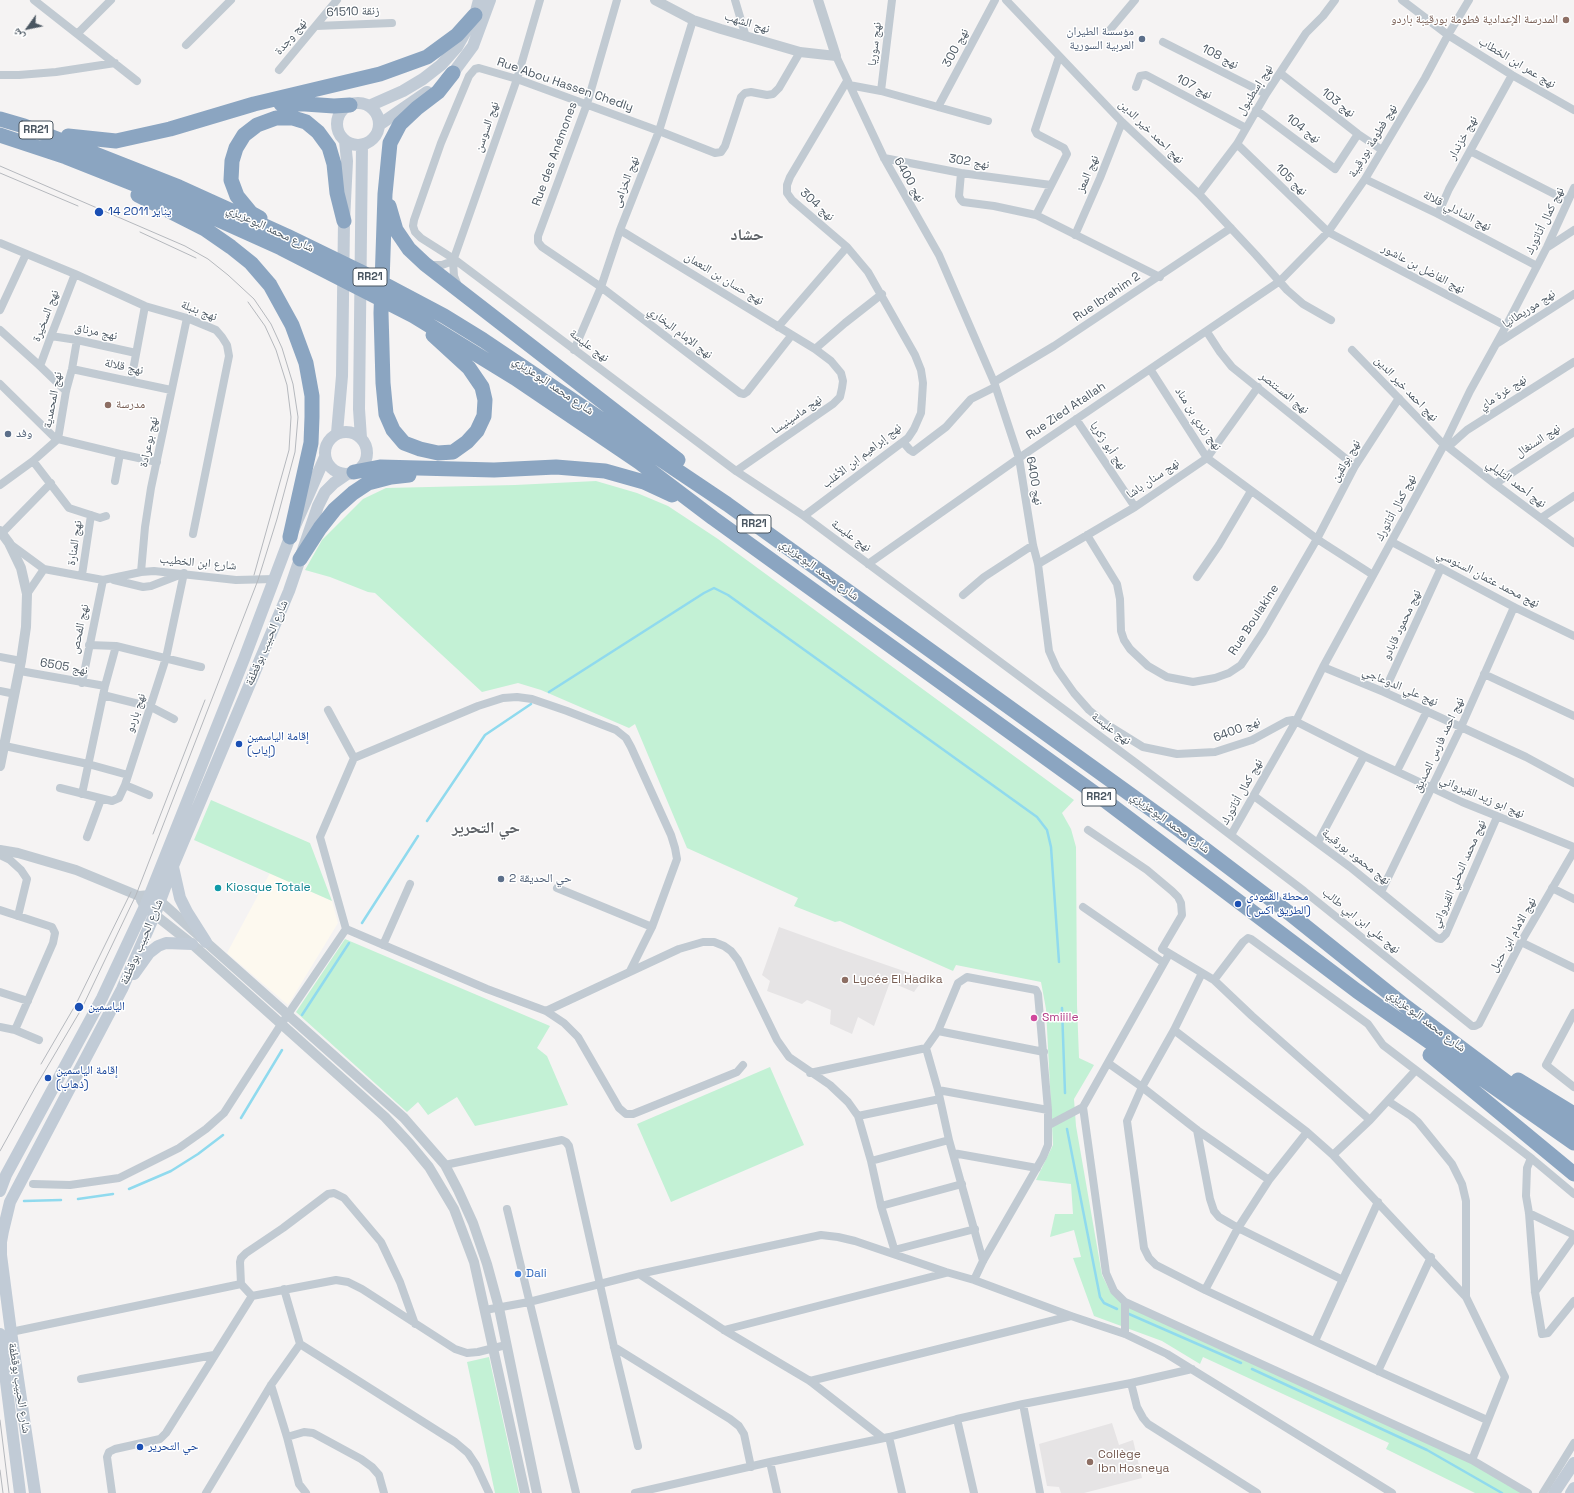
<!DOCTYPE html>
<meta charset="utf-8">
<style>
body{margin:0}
#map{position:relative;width:1574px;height:1493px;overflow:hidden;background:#f5f3f3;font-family:"Space Grotesk","Noto Naskh Arabic",sans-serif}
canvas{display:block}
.north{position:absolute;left:8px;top:8px;width:40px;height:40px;-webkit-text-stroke:3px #fff;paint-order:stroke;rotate:237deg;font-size:11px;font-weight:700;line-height:16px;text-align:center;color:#4a5661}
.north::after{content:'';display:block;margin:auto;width:14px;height:18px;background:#4a5661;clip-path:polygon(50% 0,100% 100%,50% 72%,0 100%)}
</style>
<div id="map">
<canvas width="1574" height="1493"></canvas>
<div class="north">ش</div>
</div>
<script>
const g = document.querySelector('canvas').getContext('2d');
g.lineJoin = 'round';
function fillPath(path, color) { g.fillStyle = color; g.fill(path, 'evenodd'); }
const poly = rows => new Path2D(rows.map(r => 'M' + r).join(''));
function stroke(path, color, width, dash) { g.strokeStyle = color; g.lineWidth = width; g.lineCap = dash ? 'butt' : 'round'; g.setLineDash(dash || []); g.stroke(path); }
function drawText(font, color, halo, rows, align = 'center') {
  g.font = font + ' "Space Grotesk","Noto Naskh Arabic",sans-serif'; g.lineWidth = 3; g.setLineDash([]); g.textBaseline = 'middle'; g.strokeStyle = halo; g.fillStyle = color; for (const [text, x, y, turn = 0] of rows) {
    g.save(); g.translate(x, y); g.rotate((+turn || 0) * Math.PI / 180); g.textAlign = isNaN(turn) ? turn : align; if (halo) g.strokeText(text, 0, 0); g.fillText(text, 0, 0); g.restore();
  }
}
fillPath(poly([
 [270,873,332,901,338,923,288,1005,227,953]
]), '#fdf9ef');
fillPath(poly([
 [779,927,843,950,924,978,914,992,890,982,874,1026,858,1017,852,1034,830,1024,831,1010,807,1000,802,1004,767,991,770,981,762,975],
 [1112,1423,1119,1445,1133,1440,1142,1478,1084,1493,1061,1493,1059,1487,1047,1486,1039,1444]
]), '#e6e4e5');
fillPath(poly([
 [596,481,637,493,668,506,718,539,1074,800,1062,813,1071,829,1076,847,1077,1005,1079,1058,1094,1065,1074,1099,1076,1126,1102,1275,1111,1293,1467,1460,1522,1493,1475,1493,1386,1449,1389,1443,1203,1357,1200,1364,1162,1341,1094,1316,1073,1258,1081,1257,1074,1230,1050,1237,1055,1214,1073,1214,1071,1184,1036,1180,1053,1145,1046,1009,1041,982,956,965,953,971,840,921,835,922,794,906,798,898,687,848,635,724,629,728,541,690,518,683,482,692,375,593,368,592,330,577,305,570,322,540,363,499,386,488,515,485],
 [211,800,310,843,332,901,194,840],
 [345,939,550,1026,537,1048,547,1056,568,1105,475,1126,457,1097,428,1115,418,1102,407,1112,296,1012],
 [770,1067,804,1145,671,1202,637,1124],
 [489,1357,519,1493,495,1493,467,1362]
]), '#c3f1d5');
stroke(poly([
 [549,692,704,593,714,588,728,595,1037,817,1047,830,1051,847,1059,962],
 [427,821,485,735,531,704],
 [362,923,418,836],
 [1062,1008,1065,1093],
 [302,1015,349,943],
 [241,1118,282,1050],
 [1067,1129,1100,1297,1104,1303,1117,1309],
 [129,1189,171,1171,198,1154,223,1135],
 [78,1199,113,1194],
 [24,1201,61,1200],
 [1129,1314,1241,1363],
 [1252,1369,1427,1450,1502,1493]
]), '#90daee', 2.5);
stroke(poly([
 [34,0,137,81],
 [617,0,587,104,538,236,538,242,542,247,601,287,740,393,744,394,747,392,791,336],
 [735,0,746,37],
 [1006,0,1122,122,1199,194,1256,255,1287,290,1303,304,1331,320],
 [1402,0,1448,35,1512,75,1574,110],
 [316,26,392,23],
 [1109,31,1135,0],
 [78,33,111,0],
 [1163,42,1266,94],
 [186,45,231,0],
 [800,52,779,88,773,94,767,95,751,92,745,93,741,97,725,146,721,152,715,153,659,131,517,79,479,68,475,69,469,76,441,143,414,220,413,226,415,232,421,238,454,259,736,471,804,516,1136,763,1304,891,1472,1026,1475,1026,1479,1024,1521,942,1574,851],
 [836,56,884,158,939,255,994,382,1019,458,1033,545,1038,564,1049,651,1057,669,1074,693,1089,710,1106,724,1143,747,1177,754,1215,752,1252,740,1287,721,1293,720,1364,756,1462,802,1574,847],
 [279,70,337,0],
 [1280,73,1358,134,1382,150],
 [0,75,19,75,56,72,115,63],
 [849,85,881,91,988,121],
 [1136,87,1140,76,1146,75,1246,128],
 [881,91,892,0],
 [938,107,995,0],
 [1256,110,1335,169,1358,134],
 [1237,144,1328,232,1506,326],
 [1470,151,1568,201],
 [884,158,961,173,1051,185],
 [961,173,959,196,961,200,963,202,994,206,1036,215,1160,277],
 [1365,179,1438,214,1537,266],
 [1199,194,1237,144,1266,94,1306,33,1323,16,1335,0],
 [1438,214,1449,189,1512,75],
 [1036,215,1067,154,1064,148,1037,134,1035,130,1059,57],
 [620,230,815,349,831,361,841,373,843,381,842,388,840,397,833,404,736,471],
 [1075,235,1100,178,1122,122],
 [0,243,75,274,145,306,187,318,216,330,222,337,227,345,229,356,193,534],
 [1548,247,1574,230],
 [428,265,442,265,453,261],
 [459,288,454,276,453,261,517,79,540,0],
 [0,310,26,254],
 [778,327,847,247],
 [0,330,40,366,66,391],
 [1207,332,1220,352,1232,367,1355,466],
 [51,336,77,340,136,353],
 [1498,343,1574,294],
 [815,349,845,323,882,294],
 [574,350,601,287,620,230,659,131,693,20],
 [1352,350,1444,445,1448,447,1495,484,1574,543],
 [40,366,51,336,75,274],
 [72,369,171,390],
 [1150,369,1207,458,1317,539,1373,575],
 [131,381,145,306],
 [994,382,1054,346,1231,228],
 [0,384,57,440],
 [1076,419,1135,507],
 [58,439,120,454,157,462],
 [903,442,910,450,913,452,946,427,971,399,995,387],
 [1448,447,1467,430,1574,362],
 [33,461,69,508,100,518,106,516],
 [115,481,120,454],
 [1495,484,1574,432],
 [0,485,33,461,58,439,66,391,72,369,77,340],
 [804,516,908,438,914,429,921,413,922,399,923,383,921,370,915,355,868,272,847,247,792,200,787,193,787,185,790,177,847,81],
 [1541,518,1574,496],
 [2,533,51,483],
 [1087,535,1117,584,1120,599,1121,631,1124,640,1130,649,1148,666,1167,677,1193,682,1215,678,1229,673,1241,665,1263,632,1317,539,1355,466,1399,398],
 [1392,542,1514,607,1574,636],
 [10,544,44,569,103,580,141,572,154,571,236,580,274,579],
 [868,564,1019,458,1280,281,1328,232,1365,179,1425,78,1448,35,1469,0],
 [1038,564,1135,507,1207,458,1258,387],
 [141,572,145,527,151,488,187,318],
 [82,575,91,515],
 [1197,577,1219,545,1251,491],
 [114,580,143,587,151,586,182,574],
 [27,594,44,569],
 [963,595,984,577,1033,545],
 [89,645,116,646,201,667],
 [0,657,21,661],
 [1323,667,1384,692,1461,727,1526,757,1574,783],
 [20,671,105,686],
 [1484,674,1574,716],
 [82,683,103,580],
 [0,691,15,694],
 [1384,692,1441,568],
 [103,695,151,707,174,719],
 [328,710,354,758],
 [5,746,88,764,128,775],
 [1397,771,1427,711],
 [125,785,149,795],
 [60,788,112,801,119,798,125,785,166,658,184,573],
 [82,794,105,686,116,646],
 [1254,796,1350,867,1437,938,1441,939,1446,934,1497,817],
 [1088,830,1147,870,1172,891,1178,897,1181,903,1182,915,1162,949,1214,980,1252,1016,1370,1120],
 [1231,835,1296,721,1323,667,1444,445,1470,391,1506,326,1547,247,1574,188],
 [87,837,101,799],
 [1318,842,1364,756],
 [0,855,10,860,21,870,27,879,18,916],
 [557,888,652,927],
 [1552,888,1574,899],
 [1381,892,1461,727,1514,607],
 [1083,907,1164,963],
 [0,910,52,927,55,933,53,943,15,1030],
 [346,929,320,837,354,758,478,706,503,698,517,697,532,699,567,711,616,730,626,738,631,747,671,835,675,848,677,859,652,927,630,971],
 [346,929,487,989,546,1011,564,1023,578,1037,619,1108,626,1114,633,1114,710,1083,737,1072,743,1065],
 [1521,942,1574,968],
 [383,945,410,884],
 [1202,973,1174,1030,1142,1087,1127,1121,1144,1248,1149,1258,1156,1265,1205,1290,1378,1371,1487,1420],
 [1214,980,1243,942,1248,938,1251,939,1368,1024,1383,1045,1531,1158,1574,1194],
 [0,992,28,1001],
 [546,1011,679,949,703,942,714,942,724,946,731,951,738,960,777,1040,789,1057,830,1085,848,1102,858,1116,871,1161,881,1206,896,1255],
 [1574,1013,1546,1065,1574,1087],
 [0,1027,15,1030,39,1040],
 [1174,1030,1307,1132,1333,1155,1466,1297,1505,1377,1472,1460],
 [938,1031,1044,1052],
 [926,1048,938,1090,949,1140,983,1261],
 [1108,1063,1142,1087,1197,1130,1269,1180],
 [810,1073,926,1048,938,1031,958,983,967,977,1036,990,1038,994,1048,1110,1048,1145,1043,1157,983,1261,974,1280],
 [938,1090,1048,1110],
 [1388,1101,1411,1116,1418,1122,1452,1164,1462,1184,1466,1201,1466,1297],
 [1083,1107,1106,1273,1114,1291,1125,1302,1472,1460,1528,1493],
 [858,1116,940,1099],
 [1049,1125,1083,1107,1169,954],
 [1197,1130,1210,1199,1214,1211,1219,1217,1238,1228,1343,1280],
 [953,1153,1037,1168],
 [1333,1155,1370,1120,1415,1071],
 [1531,1158,1527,1168,1526,1196,1529,1213,1535,1292,1542,1334,1548,1333,1574,1301],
 [871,1161,949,1140],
 [445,1165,562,1140,566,1142,569,1146,614,1347,638,1446],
 [33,1184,70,1185,119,1178,179,1148,206,1129,224,1113,282,1023,346,929],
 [881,1206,962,1184],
 [507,1209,576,1493],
 [1529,1213,1574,1235],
 [894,1250,975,1229],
 [639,1274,724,1330,810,1381,883,1438],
 [284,1289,300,1344,455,1442,468,1453,476,1465,489,1493],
 [1205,1290,1238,1228,1269,1180,1307,1132],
 [1535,1292,1574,1237],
 [252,1296,241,1284,240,1262,241,1258,246,1253,283,1228,328,1194,334,1193,344,1198,381,1242,400,1282,415,1324],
 [485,1310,529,1302,639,1274,821,1235,838,1237,855,1241,946,1272,974,1280,1071,1316,1125,1334,1167,1354,1392,1493],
 [724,1330,946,1273],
 [11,1332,241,1284],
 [1125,1334,1125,1302],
 [1315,1341,1378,1202],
 [614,1347,730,1419,739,1426,744,1434,751,1467],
 [1378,1371,1431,1257],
 [81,1379,214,1355],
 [810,1381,1071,1316],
 [1131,1383,1137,1407,1143,1418,1148,1424,1257,1493],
 [271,1385,287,1437,299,1484,306,1493],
 [1023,1404,1040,1493],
 [957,1419,974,1493],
 [287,1437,304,1432,313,1433,361,1459,372,1467,379,1475,384,1493],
 [889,1437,902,1493],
 [770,1462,777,1493],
 [112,1493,107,1457,109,1452,115,1449,160,1439,166,1433,252,1296,336,1280,348,1282,362,1289,455,1349,467,1353,478,1352,506,1345],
 [206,1493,271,1385,300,1344],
 [635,1493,770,1462,889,1437,957,1419,1023,1404,1131,1383,1192,1369],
 [1543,1493,1574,1443]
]), '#c1cad2', 8);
stroke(poly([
 [655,0,693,20,721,29,800,52,836,56,818,0],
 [0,531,9,543,21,568,27,594,26,627,21,661,0,766],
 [0,850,18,853,76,870,139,896],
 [139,896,150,895,160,901,206,942,404,1118,445,1165,458,1190,473,1223,487,1264,499,1308,537,1493],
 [141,900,145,907,192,944,385,1117,410,1144,429,1167,454,1209,474,1262,525,1493]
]), '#c1cad2', 10);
stroke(poly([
 [447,78,453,73,473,46,490,0],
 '337 124a21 21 0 1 1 42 0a21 21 0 1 1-42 0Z',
 [369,106,403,91,423,79,441,65,457,47,475,15,479,0],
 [379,125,427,92],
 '325 453a21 21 0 1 1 42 0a21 21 0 1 1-42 0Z',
 [337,433,342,376,344,221,347,161,345,141],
 [361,438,359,409,362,145],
 [173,867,180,898,187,912,206,942],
 [134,974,149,953,158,946,166,943,192,944],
 [0,1191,6,1175,102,998,147,902,244,659,290,537,325,457],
 [0,1334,20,1493],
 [35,1493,11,1332,1,1255,1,1242,3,1231,10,1202,122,989,157,909,173,866,289,591,318,506,325,492,334,483,347,474],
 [1554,1493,1574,1463],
 [1571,1493,1574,1488]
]), '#c1cbd6', 12);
stroke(poly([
 [281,104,305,104,334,106,350,105],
 [0,119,24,126,179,187,287,236,359,271,444,316,483,340,727,504,1181,831,1289,913,1405,1006,1544,1110,1574,1130],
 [0,135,66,157,172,199,281,248,414,316,515,378,639,462,713,518,1107,802,1357,991,1574,1143],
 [68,136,116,141,170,129,254,104,380,74,427,57,457,35,475,15],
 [138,195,205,229,231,247,251,263,270,285,292,325,306,363,312,396,312,417,311,443,290,537],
 [389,206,396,230,409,249,425,264,678,460],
 [260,218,251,213,237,196,231,180,232,161,236,148,244,135,257,125,276,118,293,118,306,122,318,132,329,147,334,164,337,193,344,221],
 [433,335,469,368,482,387,485,400,484,416,477,431,467,442,453,452,438,453,420,449,404,443,393,430,386,414,383,383,381,313,385,194,390,143,400,124,417,108,438,92,453,73],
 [354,472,380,467,494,470,556,467,605,471,644,482,672,495],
 [300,559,320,528,335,509,353,493,368,483,391,477,409,475],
 [1430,1055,1574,1174],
 [1518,1080,1574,1114]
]), '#8ba5c1', 15);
stroke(poly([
 [0,166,185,246,208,259,228,275,254,299,271,324,282,348,293,384,298,417,295,452,277,519,258,580,136,895,82,1008,36,1086,0,1151],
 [0,173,78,206],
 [140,232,196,258],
 [248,302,265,326,276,350,287,385,291,417,289,450,254,575],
 [153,834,205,700],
 [41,1064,76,1004,131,892],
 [0,1420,9,1493],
 [0,1470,3,1493]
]), '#b5b8bd', 1);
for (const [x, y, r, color] of [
 [1566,20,4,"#8d6e63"],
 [1142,39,4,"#5c6f8a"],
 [99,212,5,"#1a4fb4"],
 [108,405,4,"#8d6e63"],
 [8,434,4,"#5c6f8a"],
 [239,744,4,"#1a4fb4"],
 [501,879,4,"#5c6f8a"],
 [218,888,4,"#0f9aa8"],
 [1238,904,4,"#1a4fb4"],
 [845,980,4,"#8d6e63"],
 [79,1007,5,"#1a4fb4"],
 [1034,1018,4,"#d1479c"],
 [48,1078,4,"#1a4fb4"],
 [518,1274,4,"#3f7fe0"],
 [140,1447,4,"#1a4fb4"],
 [1090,1462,4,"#8d6e63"]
]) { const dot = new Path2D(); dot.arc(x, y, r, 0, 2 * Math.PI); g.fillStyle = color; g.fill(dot); stroke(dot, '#fff', 1.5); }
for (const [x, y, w] of [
 [36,130,34],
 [370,277,34],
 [754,524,34],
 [1099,797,34]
]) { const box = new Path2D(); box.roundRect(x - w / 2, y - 9, w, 18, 3); g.fillStyle = '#fff'; g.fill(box); stroke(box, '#4a5661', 1); }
drawText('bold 11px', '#4a5661', null, [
 ["RR21",36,130],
 ["RR21",370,277],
 ["RR21",754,524],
 ["RR21",1099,797]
]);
drawText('12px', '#4a5661', '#fff', [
 ["زنقة 61510",353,12,-2],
 ["نهج الشهب",747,23,17],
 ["نهج وجدة",291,37,-50],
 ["نهج سوريا",875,44,-83],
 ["نهج 300",956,48,-62],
 ["نهج 108",1220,57,27],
 ["نهج عمر ابن الخطاب",1517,63,31],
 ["Rue Abou Hassen Chedly",565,85,19],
 ["نهج 107",1194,87,28],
 ["نهج إسطنبول",1255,90,-58],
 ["نهج 103",1338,103,38],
 ["نهج السوسن",487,127,-71],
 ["نهج 104",1303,129,37],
 ["نهج احمد خير الدين",1151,132,44],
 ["نهج خزندار",1463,138,-61],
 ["نهج فطومة بورقيبة",1373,141,-59],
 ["Rue des Anémones",555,154,-70],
 ["نهج 302",969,162,9],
 ["نهج المعز",1088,174,-67],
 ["نهج 6400",909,180,60],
 ["نهج 105",1291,180,44],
 ["نهج الخزامى",626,182,-69],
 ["نهج 304",817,205,42],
 ["نهج الشادلي قلالة",1457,211,27],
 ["نهج كمال أتاتورك",1545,221,-64],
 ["شارع محمد البوعزيزي",270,229,25],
 ["نهج الفاضل بن عاشور",1423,269,28],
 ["نهج حسان بن النعمان",724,279,31],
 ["Rue Ibrahim 2",1107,297,-34],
 ["نهج موريطانيا",1529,309,-33],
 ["نهج بنبلة",199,311,21],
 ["نهج السخيرة",46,316,-69],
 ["نهج مرناق",96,332,12],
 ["نهج الإمام البخاري",680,333,37],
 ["نهج عليسة",589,346,37],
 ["نهج قلالة",124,367,12],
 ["شارع محمد البوعزيزي",553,386,34],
 ["نهج احمد خير الدين",1406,389,46],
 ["نهج المستنصر",1284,393,39],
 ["نهج غرة ماي",1503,393,-33],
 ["نهج المحمدية",53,400,-79],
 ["Rue Zied Atallah",1066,411,-34],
 ["نهج ماسينيسا",797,415,-35],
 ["نهج زيري بن مناد",1198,419,56],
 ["نهج السنغال",1538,441,-33],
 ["نهج بوعرادة",149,442,-78],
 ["نهج أبو زكريا",1108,446,56],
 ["نهج إبراهيم ابن الأغلب",862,456,-38],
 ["نهج بولقين",1346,461,-60],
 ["نهج سنان باشا",1153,479,-34],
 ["نهج 6400",1034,481,80],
 ["نهج أحمد التليلي",1516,484,37],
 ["نهج كمال أتاتورك",1396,508,-62],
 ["نهج عليسة",851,536,36],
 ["نهج المنارة",75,543,-81],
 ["شارع ابن الخطيب",198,563,5],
 ["شارع محمد البوعزيزي",819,570,36],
 ["نهج محمد عثمان السنوسي",1488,579,27],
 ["Rue Boulakine",1254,620,-57],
 ["نهج محمود قابادو",1402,625,-65],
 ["نهج الفحص",80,629,-78],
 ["شارع الحبيب بوقطفة",267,643,-67],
 ["نهج 6505",64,667,10],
 ["نهج علي الدوعاجي",1400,687,23],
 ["نهج باردو",136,713,-72],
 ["نهج عليسة",1111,729,37],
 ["نهج 6400",1237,730,-21],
 ["نهج احمد فارس الصديق",1439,745,-65],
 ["نهج كمال أتاتورك",1242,792,-61],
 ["نهج ابو زيد القيرواني",1482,797,23],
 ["شارع محمد البوعزيزي",1170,823,36],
 ["نهج محمود بورقيبة",1356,857,38],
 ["نهج محمد النحلي القيرواني",1459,874,-66],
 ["نهج علي ابن ابي طالب",1361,921,39],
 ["نهج الامام ابن حنبل",1513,935,-61],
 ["شارع الحبيب بوقطفة",142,942,-67],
 ["شارع محمد البوعزيزي",1426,1021,37],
 ["شارع الحبيب بوقطفة",19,1388,81]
]);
drawText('12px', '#785e54', '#fff', [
 ["المدرسة الإعدادية فطومة بورقيبة باردو",1558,20,"right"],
 ["مدرسة",116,405],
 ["Lycée El Hadika",853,980],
 ["Collège",1098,1455],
 ["Ibn Hosneya",1098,1469]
], 'left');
drawText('12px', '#4e5e75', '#fff', [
 ["مؤسسة الطيران",1134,32,"right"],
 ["العربية السورية",1134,46,"right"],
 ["وفد",16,434],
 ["حي الحديقة 2",509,879]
], 'left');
drawText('12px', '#164399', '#fff', [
 ["14 يناير 2011",108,212],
 ["إقامة الياسمين",247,737],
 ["(إياب)",247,751],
 ["محطة القمودي",1246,897],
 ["( الطريق اكس)",1246,911],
 ["الياسمين",88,1007],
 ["إقامة الياسمين",56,1071],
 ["(ذهاب)",56,1085],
 ["حي التحرير",148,1447]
], 'left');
drawText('12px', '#0d838f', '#fff', [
 ["Kiosque Totale",226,888]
], 'left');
drawText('12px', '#b23c85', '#fff', [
 ["Smiiile",1042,1018]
], 'left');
drawText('12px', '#366cbe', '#fff', [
 ["Dali",526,1274]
], 'left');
drawText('bold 16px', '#5f6368', '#fff', [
 ["حشاد",747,236],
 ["حي التحرير",486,829]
]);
</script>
